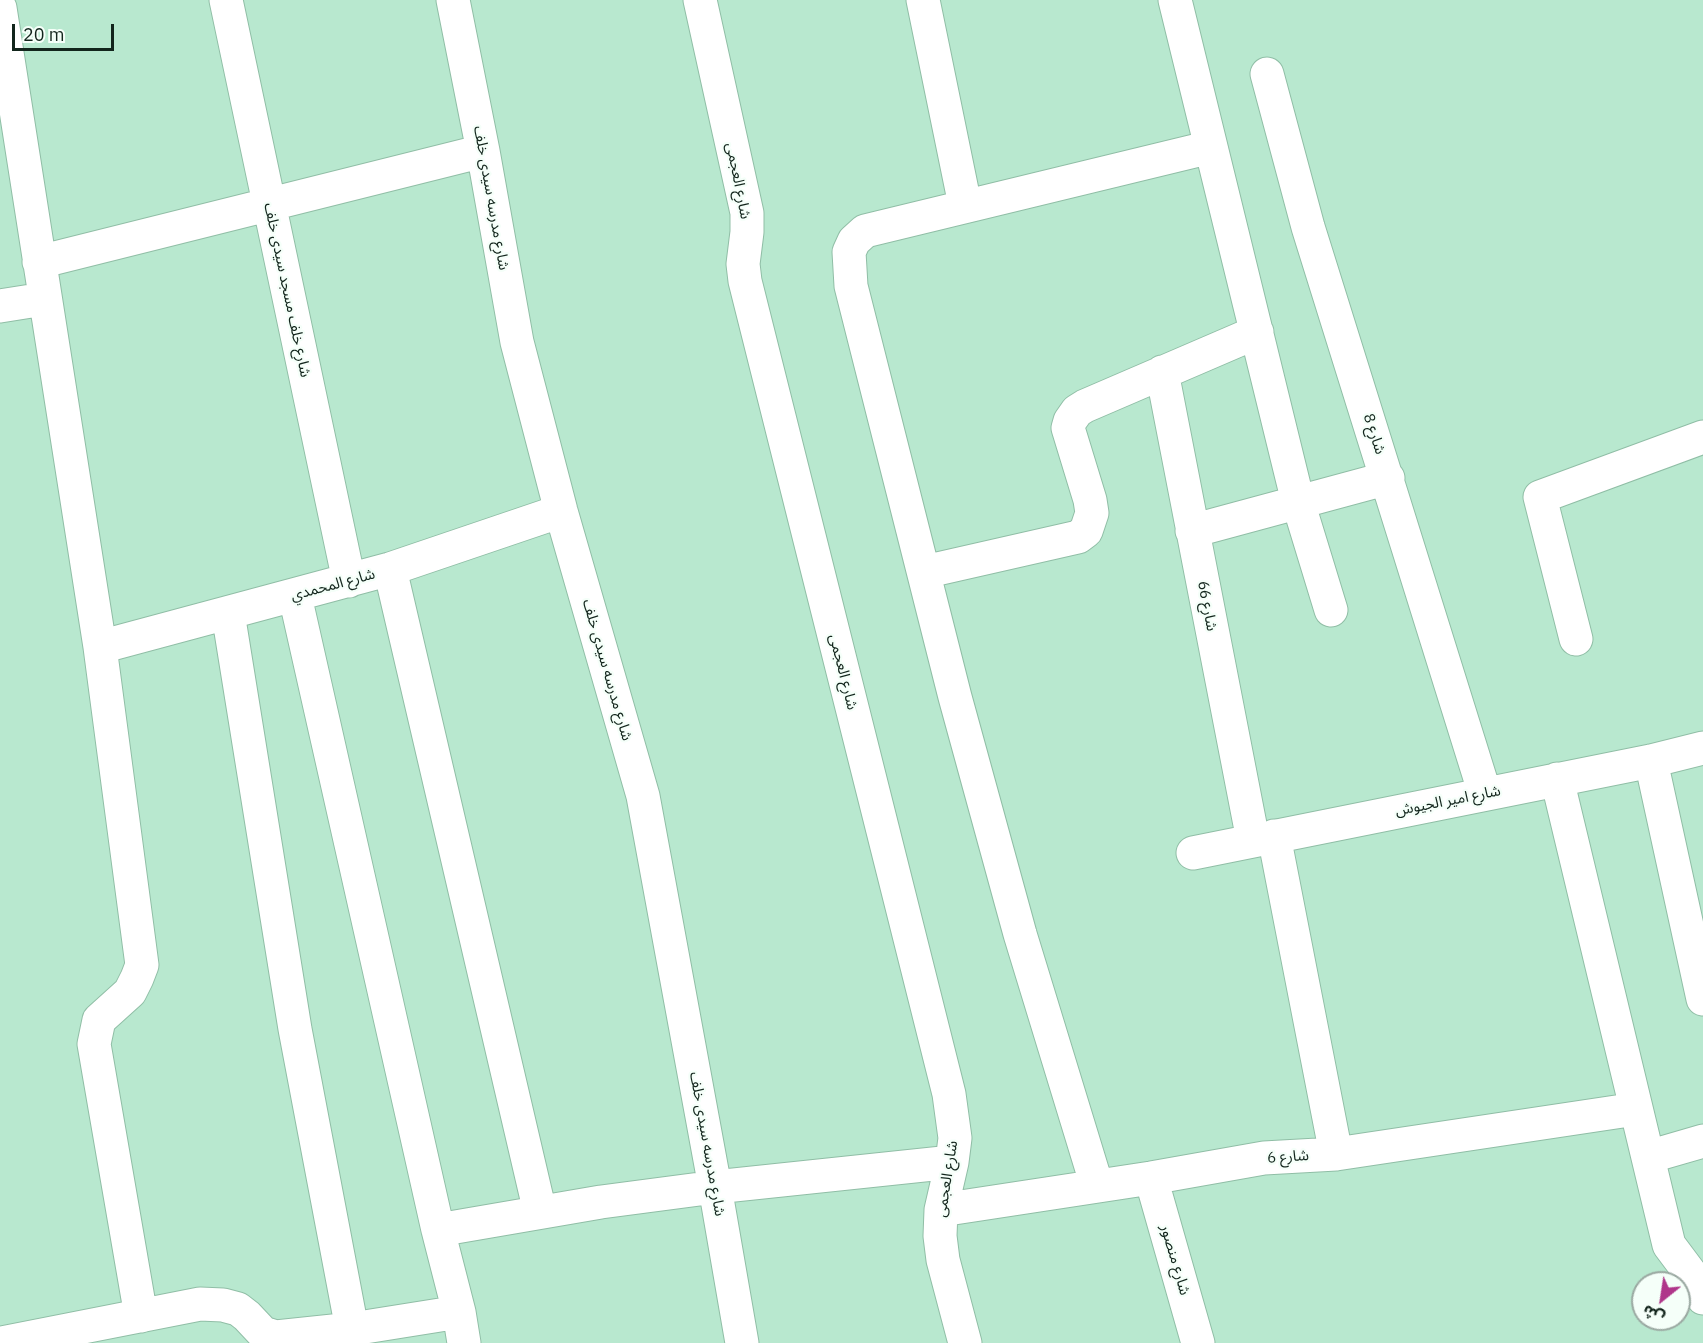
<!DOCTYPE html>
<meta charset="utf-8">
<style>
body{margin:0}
#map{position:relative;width:1703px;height:1343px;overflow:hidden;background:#b8e8cf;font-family:"IBM Plex Sans","Noto Sans Arabic",sans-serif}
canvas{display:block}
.north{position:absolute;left:1631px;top:1271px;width:60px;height:60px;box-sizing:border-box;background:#f5fff9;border:2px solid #9aa8a1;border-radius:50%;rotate:210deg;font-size:16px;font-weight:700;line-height:24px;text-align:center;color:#12251c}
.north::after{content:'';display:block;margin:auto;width:21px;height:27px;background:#af368a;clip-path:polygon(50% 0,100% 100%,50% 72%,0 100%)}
.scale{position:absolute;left:12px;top:24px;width:102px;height:27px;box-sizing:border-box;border:3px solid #12251c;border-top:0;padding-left:8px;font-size:18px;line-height:21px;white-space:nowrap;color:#12251c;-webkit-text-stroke:4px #f5fff9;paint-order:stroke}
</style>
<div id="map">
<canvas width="1703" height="1343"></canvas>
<div class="north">ش</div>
<div class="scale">20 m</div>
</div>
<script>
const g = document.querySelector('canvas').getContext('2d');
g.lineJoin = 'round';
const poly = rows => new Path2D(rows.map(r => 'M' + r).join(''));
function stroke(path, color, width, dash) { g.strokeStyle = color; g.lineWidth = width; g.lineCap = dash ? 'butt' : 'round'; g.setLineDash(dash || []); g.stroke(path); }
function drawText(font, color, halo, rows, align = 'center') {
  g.font = font + ' "IBM Plex Sans","Noto Sans Arabic",sans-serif'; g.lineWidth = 4.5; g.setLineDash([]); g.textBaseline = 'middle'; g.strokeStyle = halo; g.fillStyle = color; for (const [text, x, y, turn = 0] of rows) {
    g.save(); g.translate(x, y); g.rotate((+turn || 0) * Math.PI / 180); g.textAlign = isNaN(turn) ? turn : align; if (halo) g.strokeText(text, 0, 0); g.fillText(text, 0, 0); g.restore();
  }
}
const street = poly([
 [226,0,349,581],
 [453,0,483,151,517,342,561,511,643,796,715,1187,742,1343],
 [700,0,747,213,747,232,743,264,745,281,949,1094,955,1138,952,1162,941,1210,940,1236,943,1260,965,1343],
 [923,0,965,205],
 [1175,0,1298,502,1331,610],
 [0,8,100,647,142,965,137,978,130,992,99,1020,94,1044,141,1316],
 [1267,74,1308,227,1485,794],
 [39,262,483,151],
 [0,306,44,299],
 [1162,372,1253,840],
 [1192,531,1388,478],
 [390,569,540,1212],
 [924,572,1078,537,1086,531,1092,513,1090,500,1068,428,1070,421,1077,411,1085,406,1257,332],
 [295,596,438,1230,459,1312,464,1343],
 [1576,639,1540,497,1703,437],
 [100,647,390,569,561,511],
 [1651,761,1703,999],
 [1557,779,1669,1245,1690,1273,1703,1298],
 [1274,836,1336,1154],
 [1193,853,1651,761,1703,748],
 [1648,1157,1703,1141],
 [1151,1178,1198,1343],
 [1097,1186,1020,934,955,697,851,286,849,252,854,241,865,231,1211,147],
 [941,1210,1151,1178,1264,1158,1336,1154,1636,1109],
 [438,1230,601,1202,715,1187,952,1162],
 [2,1343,200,1304,223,1305,238,1309,247,1316,263,1333,276,1337,352,1329,295,1029,228,613],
 [354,1343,352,1329,459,1312]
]);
stroke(street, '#90bea6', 35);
stroke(street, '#fff', 33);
drawText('15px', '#12251c', '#f5fff9', [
 ["شارع العجمى",738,181,79],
 ["شارع مدرسه سيدى خلف",491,198,80],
 ["شارع خلف مسجد سيدى خلف",287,290,78],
 ["شارع 8",1374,434,72],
 ["شارع المحمدي",333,585,-15],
 ["شارع 66",1207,606,79],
 ["شارع مدرسه سيدى خلف",607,670,74],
 ["شارع العجمى",843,672,76],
 ["شارع امير الجيوش",1448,801,-11],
 ["شارع مدرسه سيدى خلف",707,1144,80],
 ["شارع 6",1288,1157,-4],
 ["شارع العجمى",947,1179,-81],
 ["شارع منصور",1175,1260,74]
]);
</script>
